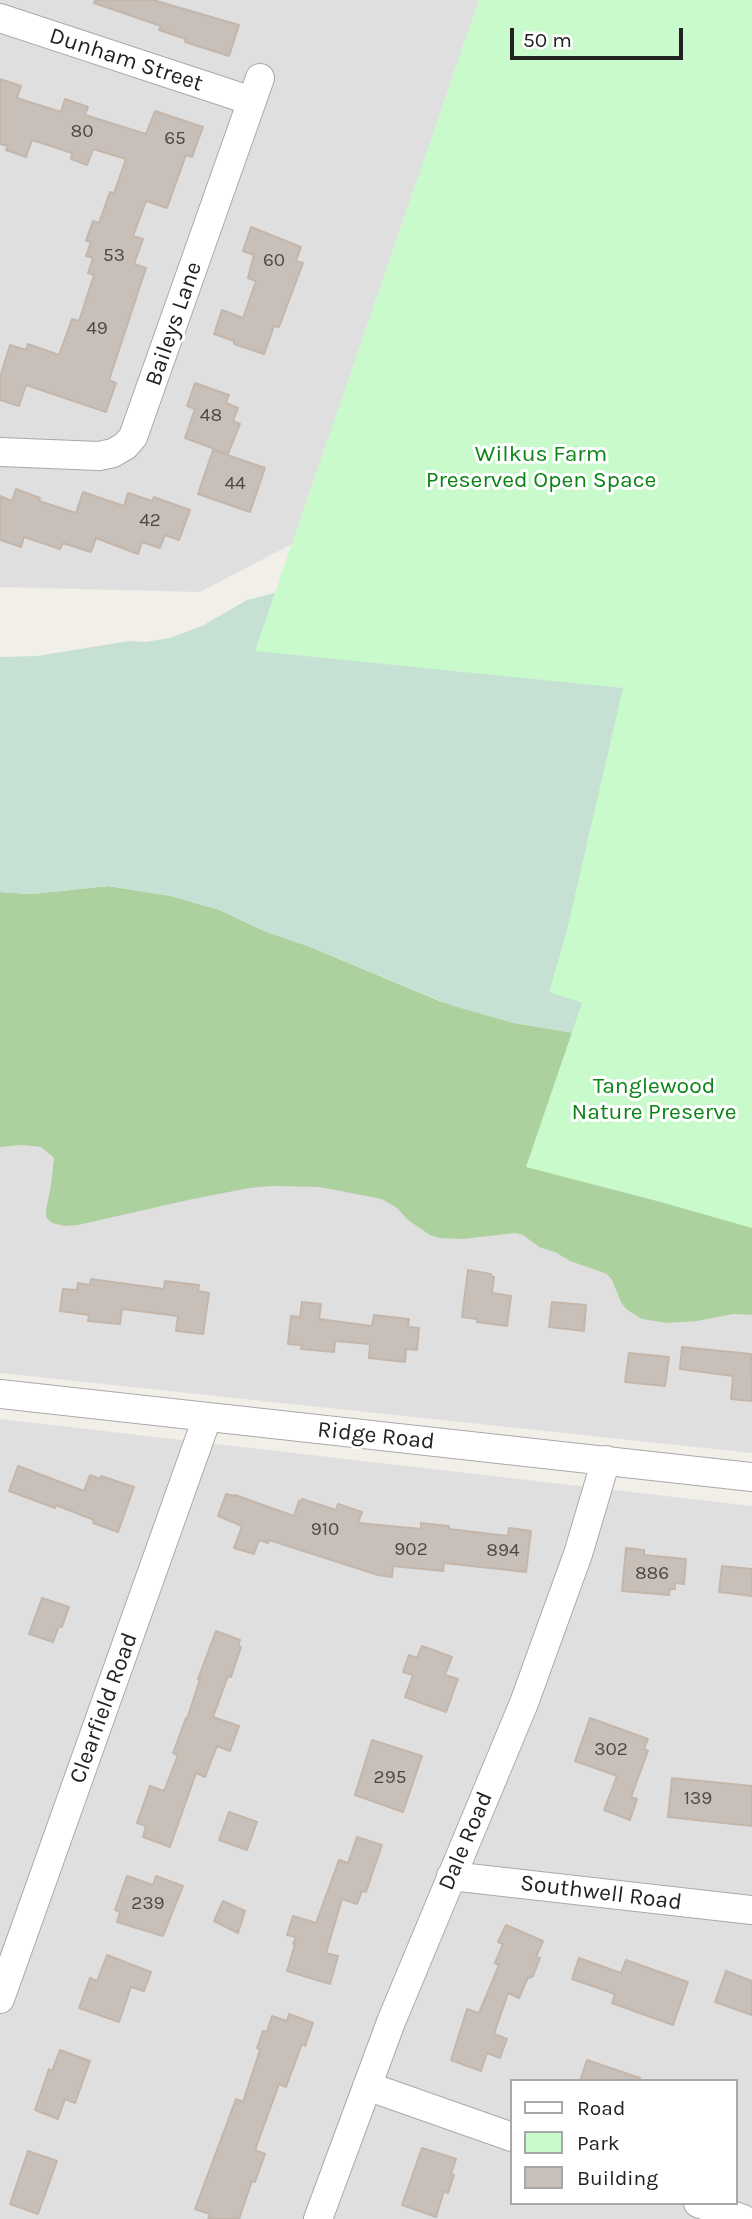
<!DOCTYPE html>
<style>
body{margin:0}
#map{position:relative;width:752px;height:2219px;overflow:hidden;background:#f2efe9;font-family:Karla,sans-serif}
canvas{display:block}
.legend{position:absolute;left:510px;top:2079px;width:228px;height:126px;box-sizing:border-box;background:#fff;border:2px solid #a7a7a7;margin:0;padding:9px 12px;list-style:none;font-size:21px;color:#222}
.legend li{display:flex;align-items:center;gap:14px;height:35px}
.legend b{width:35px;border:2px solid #a7a7a7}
.scale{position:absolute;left:510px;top:28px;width:173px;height:32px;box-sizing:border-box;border:4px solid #222;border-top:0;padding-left:9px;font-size:21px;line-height:24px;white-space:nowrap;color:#222;-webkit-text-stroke:5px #fff;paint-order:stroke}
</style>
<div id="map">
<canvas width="752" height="2219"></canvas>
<ul class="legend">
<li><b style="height:9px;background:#fff"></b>Road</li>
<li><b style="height:19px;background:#c8facc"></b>Park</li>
<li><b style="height:19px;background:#c7bfb8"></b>Building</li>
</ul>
<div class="scale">50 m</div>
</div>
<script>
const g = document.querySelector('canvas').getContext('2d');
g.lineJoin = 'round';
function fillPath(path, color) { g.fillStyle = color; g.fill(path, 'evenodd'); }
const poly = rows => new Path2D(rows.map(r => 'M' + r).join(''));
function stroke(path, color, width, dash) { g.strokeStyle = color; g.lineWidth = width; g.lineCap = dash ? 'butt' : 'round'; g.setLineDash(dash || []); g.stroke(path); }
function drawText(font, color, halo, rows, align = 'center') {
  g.font = font + ' Karla,sans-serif'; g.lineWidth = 6; g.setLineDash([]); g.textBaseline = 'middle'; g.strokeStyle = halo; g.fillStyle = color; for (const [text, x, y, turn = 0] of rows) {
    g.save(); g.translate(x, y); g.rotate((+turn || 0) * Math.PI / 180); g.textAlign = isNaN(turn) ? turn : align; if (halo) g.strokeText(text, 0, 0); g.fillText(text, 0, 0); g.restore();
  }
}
fillPath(poly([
 [0,0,479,0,292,544,200,592,0,587],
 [0,1140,752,1228,752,1453,0,1373],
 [0,1419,752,1506,752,2219,0,2219],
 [512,2081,736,2081,736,2203,512,2203]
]), '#e0dfdf');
fillPath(poly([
 [108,886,171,896,220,910,264,931,308,946,442,1002,514,1023,574,1033,752,1038,752,1315,733,1314,697,1321,667,1323,642,1319,626,1309,621,1302,612,1280,607,1274,570,1261,555,1252,539,1247,523,1235,515,1233,463,1239,439,1238,430,1235,408,1220,397,1208,382,1199,319,1187,273,1186,249,1188,188,1200,78,1225,64,1226,52,1223,46,1217,46,1210,51,1185,54,1158,41,1147,22,1145,0,1147,0,892,32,894]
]), '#add19e');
fillPath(poly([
 [286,590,432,665,455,671,471,672,702,642,574,1033,514,1023,453,1006,308,946,264,931,220,910,171,896,108,886,32,894,0,892,0,657,37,656,129,641,145,642,170,638,202,626,247,600]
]), '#c6e0d4');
fillPath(poly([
 [479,0,752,0,752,1228,657,1201,526,1167,582,1003,549,992,566,934,623,688,255,651]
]), '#c8facc');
const building = poly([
 [95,0,153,0,239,25,229,56,185,42,186,39,159,30,161,26,94,3,95,0],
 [0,79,21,86,17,98,61,112,65,99,88,107,85,115,146,134,155,111,203,127,192,157,186,155,167,208,146,201,133,236,143,239,134,264,146,268,109,380,116,383,106,412,26,385,19,406,0,400,0,377,10,345,26,350,28,344,59,355,72,319,79,321,94,275,88,273,93,258,86,256,91,242,86,241,93,221,99,223,110,192,114,193,126,159,93,149,87,165,71,159,72,153,32,140,26,157,6,150,8,146,0,144,0,79],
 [251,227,301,247,296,261,303,263,279,327,274,326,264,354,234,344,234,341,214,334,222,310,243,318,256,281,248,278,254,255,243,251,251,227],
 [195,383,229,395,226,403,238,408,233,421,240,424,228,454,185,438,195,409,187,406,195,383],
 [213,450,265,468,250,512,198,494,213,450],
 [16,489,40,498,39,501,76,513,83,492,124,506,128,493,152,501,154,497,190,510,179,540,165,535,160,548,142,542,138,554,96,538,91,552,63,543,60,549,24,537,21,547,0,540,0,496,12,501,16,489],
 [468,1270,491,1274,491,1276,494,1277,492,1293,511,1296,507,1326,477,1322,477,1319,462,1317,468,1270],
 [91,1279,164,1289,165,1281,199,1285,198,1291,209,1293,203,1334,176,1331,178,1316,122,1309,120,1324,88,1321,89,1315,60,1311,63,1289,77,1290,78,1283,90,1285,91,1279],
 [302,1302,321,1304,319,1319,372,1326,374,1315,409,1319,408,1327,419,1328,417,1350,406,1349,405,1362,369,1358,370,1344,335,1341,334,1352,301,1349,302,1345,288,1344,291,1316,300,1317,302,1302],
 [552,1302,586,1305,584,1331,549,1327,552,1302],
 [682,1347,751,1354,752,1401,731,1399,733,1376,680,1369,682,1347],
 [629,1353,669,1357,665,1386,625,1382,629,1353],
 [18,1466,84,1491,90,1475,100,1479,101,1476,134,1487,118,1532,93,1523,94,1520,56,1505,55,1508,9,1491,18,1466],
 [226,1494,234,1496,235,1495,294,1516,299,1501,301,1502,302,1499,336,1510,338,1504,362,1512,358,1523,421,1529,421,1523,449,1526,449,1529,508,1536,509,1528,531,1531,526,1572,444,1563,443,1571,393,1566,392,1577,378,1575,269,1540,268,1543,259,1540,254,1554,234,1548,242,1526,218,1516,226,1494],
 [626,1548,644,1550,644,1555,686,1559,684,1584,675,1583,675,1589,670,1589,669,1595,622,1591,626,1548],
 [722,1566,752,1569,752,1596,719,1592,722,1566],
 [42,1598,69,1607,62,1627,59,1626,53,1642,29,1634,42,1598],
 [216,1631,240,1640,238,1646,241,1647,231,1677,228,1676,213,1717,239,1726,230,1751,217,1746,205,1777,196,1773,170,1847,143,1837,146,1826,137,1823,150,1786,164,1791,178,1755,173,1753,186,1718,187,1719,200,1679,198,1679,216,1631],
 [422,1646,452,1657,445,1675,458,1679,446,1712,405,1697,413,1675,403,1672,409,1655,417,1658,422,1646],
 [590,1718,648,1739,644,1749,648,1751,631,1797,637,1799,630,1820,604,1810,617,1776,575,1761,590,1718],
 [372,1740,422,1756,403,1812,355,1795,372,1740],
 [672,1778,752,1786,752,1826,668,1817,672,1778],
 [229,1812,257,1822,247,1850,219,1840,229,1812],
 [357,1837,382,1845,366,1892,362,1891,357,1904,342,1899,326,1953,338,1956,330,1984,287,1971,295,1944,293,1944,296,1937,287,1935,293,1916,316,1923,339,1860,348,1863,357,1837],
 [127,1876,153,1885,156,1876,183,1886,163,1936,117,1922,120,1912,115,1910,127,1876],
 [223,1901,245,1911,238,1933,214,1921,223,1901],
 [506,1925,543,1941,536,1957,540,1958,533,1976,530,1978,528,1977,519,1998,508,1993,494,2034,507,2039,500,2058,487,2053,481,2071,451,2060,467,2009,479,2013,499,1965,495,1963,503,1944,498,1942,506,1925],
 [107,1955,151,1972,144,1991,131,1987,119,2022,79,2008,90,1978,97,1981,107,1955],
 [579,1958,621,1973,626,1960,688,1982,673,2025,612,2003,615,1994,572,1979,579,1958],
 [726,1971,752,1981,752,2015,715,2002,726,1971],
 [289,2014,313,2023,305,2046,302,2044,286,2087,279,2084,255,2150,265,2154,255,2182,252,2181,239,2219,208,2219,210,2214,195,2209,236,2099,243,2102,260,2050,257,2048,263,2031,267,2032,272,2016,287,2021,289,2014],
 [60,2050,90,2061,75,2103,65,2099,58,2119,35,2110,49,2069,52,2071,60,2050],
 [587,2060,640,2078,639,2081,580,2081,587,2060],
 [422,2148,456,2159,451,2174,454,2175,448,2193,444,2191,436,2217,402,2205,422,2148],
 [28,2151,57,2161,38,2214,10,2204,28,2151]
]);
fillPath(building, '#c7bfb8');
stroke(building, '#c4b6ab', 2);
const minor = poly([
 [0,18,252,101],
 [0,452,99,456,113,453,125,446,133,437,260,78],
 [0,1394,752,1477],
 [451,1876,752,1910],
 [0,1999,207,1418],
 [367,2086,512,2137],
 [698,2203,743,2219],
 [318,2219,391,2022,524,1703,578,1554,606,1460]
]);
stroke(minor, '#a9a9a9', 30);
stroke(minor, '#fff', 28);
drawText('19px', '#4b4948', null, [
 ["80",82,132],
 ["65",175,139],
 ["53",114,256],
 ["60",274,261],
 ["49",97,329],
 ["48",211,416],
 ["44",235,484],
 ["42",150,521],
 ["910",325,1530],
 ["902",411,1550],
 ["894",503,1551],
 ["886",652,1574],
 ["302",611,1750],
 ["295",390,1778],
 ["139",698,1799],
 ["239",148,1904]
]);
drawText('23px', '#222', '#fff', [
 ["Dunham Street",126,60,18],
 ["Baileys Lane",174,324,-71],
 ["Ridge Road",376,1436,6],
 ["Clearfield Road",104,1708,-70],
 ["Dale Road",466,1841,-67],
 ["Southwell Road",601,1893,7]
]);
drawText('23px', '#0c8416', '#fff', [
 ["Wilkus Farm",541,454],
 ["Preserved Open Space",541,480],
 ["Tanglewood",654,1086],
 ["Nature Preserve",654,1112]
]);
</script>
